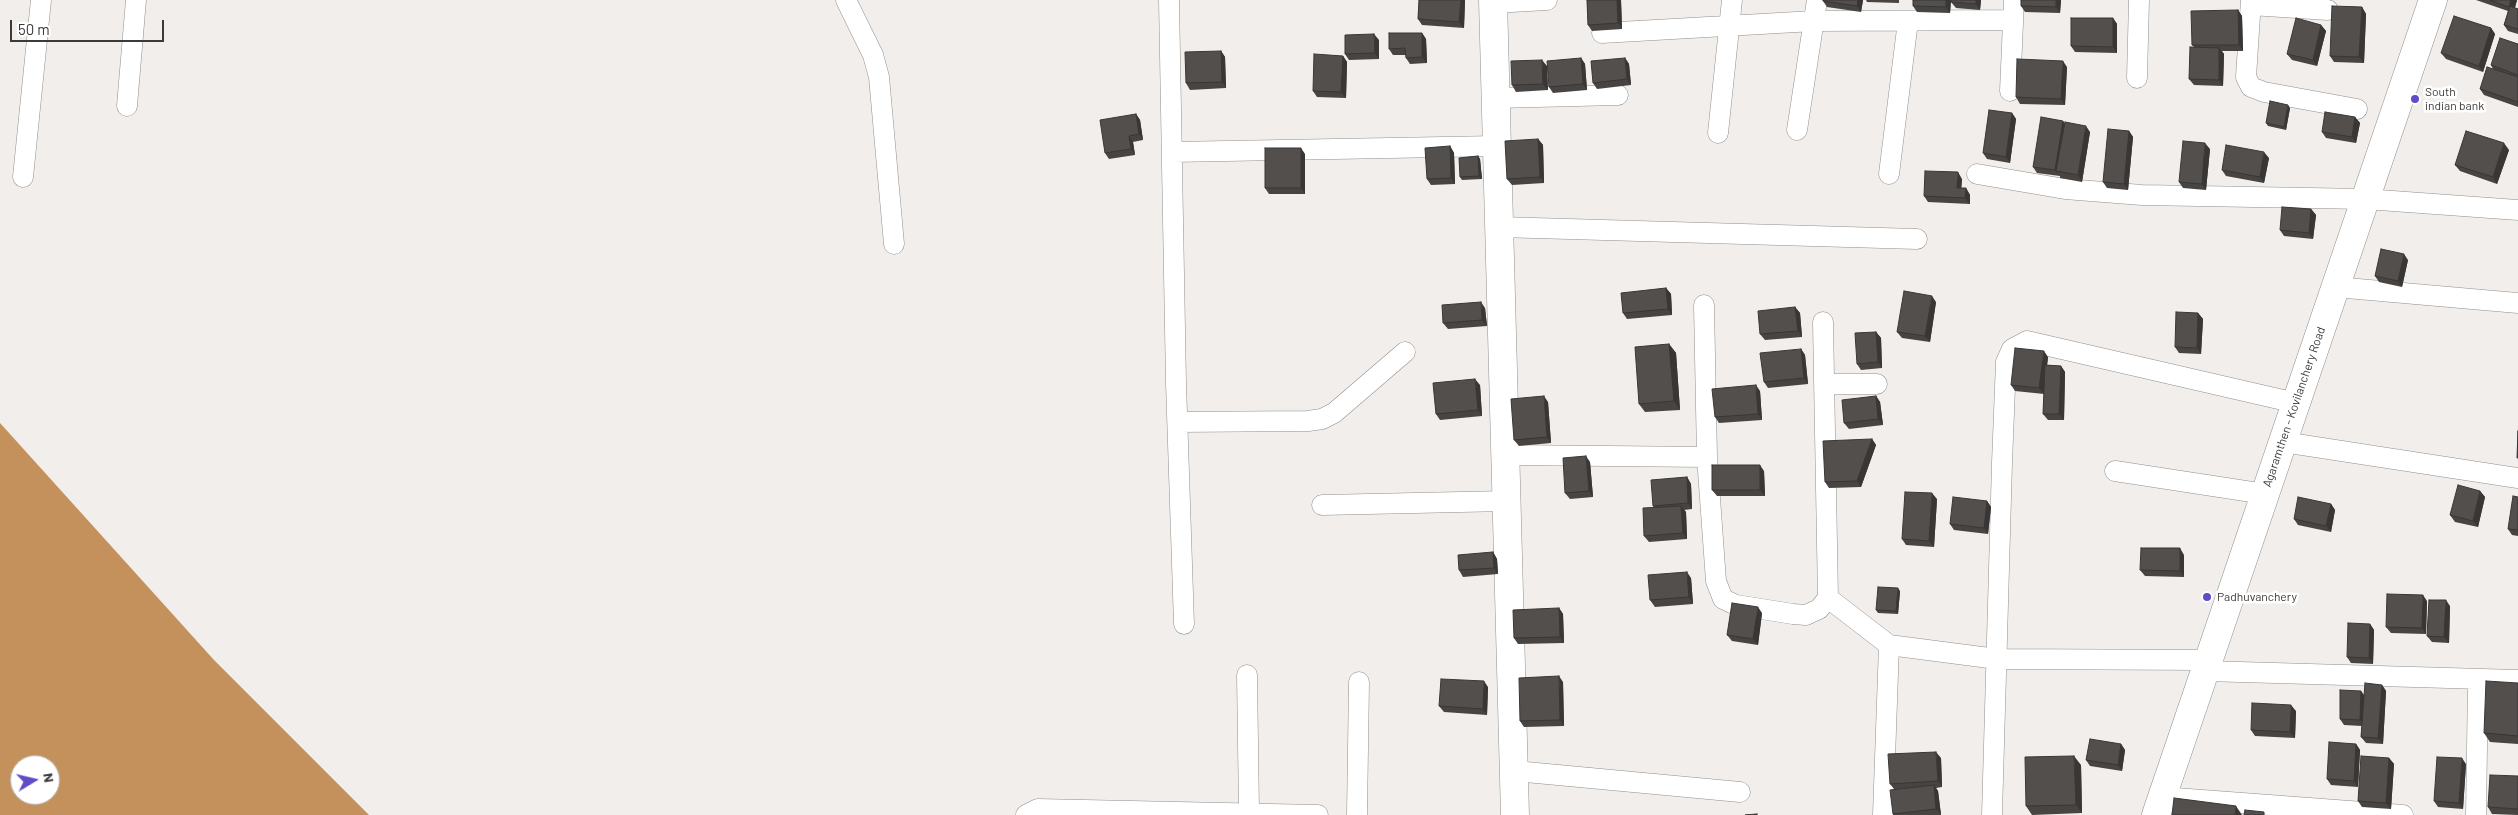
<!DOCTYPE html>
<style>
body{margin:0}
#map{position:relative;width:2518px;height:815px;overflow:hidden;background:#f1eeeb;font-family:Barlow,sans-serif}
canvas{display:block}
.north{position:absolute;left:10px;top:755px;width:50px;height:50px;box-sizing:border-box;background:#fff;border:1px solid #b1b0b0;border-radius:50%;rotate:81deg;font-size:14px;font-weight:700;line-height:20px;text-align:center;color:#3c3a39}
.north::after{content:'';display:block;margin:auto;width:18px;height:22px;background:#604dc6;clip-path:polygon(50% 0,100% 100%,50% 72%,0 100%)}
.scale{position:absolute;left:10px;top:20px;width:154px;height:22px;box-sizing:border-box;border:2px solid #3c3a39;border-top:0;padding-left:6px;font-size:15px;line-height:18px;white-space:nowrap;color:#3c3a39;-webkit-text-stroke:4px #fff;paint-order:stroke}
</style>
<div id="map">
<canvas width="2518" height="815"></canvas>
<div class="north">N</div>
<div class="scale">50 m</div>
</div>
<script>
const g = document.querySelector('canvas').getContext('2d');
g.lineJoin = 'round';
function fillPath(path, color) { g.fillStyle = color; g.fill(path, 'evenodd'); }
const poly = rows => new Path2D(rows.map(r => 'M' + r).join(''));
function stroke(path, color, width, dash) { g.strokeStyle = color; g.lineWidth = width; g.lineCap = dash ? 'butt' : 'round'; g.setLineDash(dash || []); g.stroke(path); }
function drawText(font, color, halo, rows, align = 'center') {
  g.font = font + ' Barlow,sans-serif'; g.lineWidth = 5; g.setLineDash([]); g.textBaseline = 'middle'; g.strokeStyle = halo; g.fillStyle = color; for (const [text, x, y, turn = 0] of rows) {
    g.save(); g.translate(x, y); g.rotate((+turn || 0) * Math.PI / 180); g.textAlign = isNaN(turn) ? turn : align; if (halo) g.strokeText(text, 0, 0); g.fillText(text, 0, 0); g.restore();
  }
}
fillPath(poly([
 [0,423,214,660,369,815,0,815],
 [20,765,50,765,50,795,20,795]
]), '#c4915c');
const street = poly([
 [846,0,873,55,879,77,894,244],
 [1169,0,1176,383,1184,624],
 [2251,0,2246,77,2251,87,2264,92,2357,109],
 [1493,3,1547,0],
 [2251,5,2328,10],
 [1602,33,1814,21,2013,20],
 [2137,78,2139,0],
 [2010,91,2014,0],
 [1496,98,1618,95],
 [127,106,136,0],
 [1797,130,1817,0],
 [1718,133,1732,0],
 [1172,152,1497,146],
 [1889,174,1908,21],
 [1977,174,2065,189,2142,195,2365,199,2518,210],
 [23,177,41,0],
 [1499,227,1917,239],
 [2335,287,2518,303],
 [1704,305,1707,457,1716,581,1723,599,1736,605,1793,614,1806,615,1819,609,1828,598,1823,322],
 [1825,384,1877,384],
 [1178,422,1308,421,1322,419,1334,413,1405,352],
 [2283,442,2518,478],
 [1506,455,1707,457],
 [2115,471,2265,494],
 [1322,505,1507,501],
 [1828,598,1889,645],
 [2205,671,2518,680],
 [1247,675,1249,812],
 [1515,771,1740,792],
 [2162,797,2403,815],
 [1026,815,1038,809,1318,815],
 [1357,815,1359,682],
 [1883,815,1889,645,1997,659,2208,660],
 [1992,815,2002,463,2006,362,2012,349,2027,341,2296,403],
 [2476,815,2478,680]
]);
const secondary = poly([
 [1493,0,1515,815],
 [2156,815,2433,0]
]);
stroke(street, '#918f8c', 21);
stroke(secondary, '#918f8c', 29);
stroke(street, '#fff', 20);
stroke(secondary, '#fff', 28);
fillPath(poly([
 [1419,0,1465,0,1464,28,1422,25,1418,19],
 [1587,0,1621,0,1622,29,1592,31,1588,25],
 [1863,0,1861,12,1827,7,1823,1],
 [1866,0,1899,0,1899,3,1867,2],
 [1913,0,1951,0,1950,13,1917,12,1913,6],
 [1951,0,1981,0,1980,10,1956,8,1951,2],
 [2021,0,2061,0,2060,13,2025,12,2021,6],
 [2476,0,2517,0,2515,8,2518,9,2518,34,2508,31,2504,25,2508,11],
 [2362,7,2366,14,2364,63,2334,62,2330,56],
 [2238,10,2242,16,2243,51,2222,51,2224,54,2223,86,2194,85,2189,79,2194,47,2192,45],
 [2113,18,2117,24,2117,53,2075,52,2071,46],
 [2321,25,2326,31,2317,66,2292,60,2287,54],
 [2491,28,2495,34,2483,72,2446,59,2441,53],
 [1422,33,1426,39,1427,63,1410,64,1406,58,1406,55,1393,55,1389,49],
 [1379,40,1379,59,1349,60,1345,54],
 [2518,44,2518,107,2484,95,2480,89,2493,69,2491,65],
 [1221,51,1225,57,1226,88,1190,90,1186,83],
 [1343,56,1347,62,1346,98,1317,97,1313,91],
 [1581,58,1585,64,1587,90,1553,93,1549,87],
 [1625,58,1629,64,1631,85,1597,89,1593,83],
 [1547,66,1548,90,1516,92,1512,85],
 [2067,67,2065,105,2020,104,2016,97],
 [2290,108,2286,130,2268,126,2266,123],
 [2012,113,2016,119,2010,163,1987,159,1983,153],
 [1136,114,1140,120,1143,140,1133,142,1135,155,1109,159,1105,153],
 [2355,117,2360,123,2356,143,2326,138,2322,132],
 [2063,121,2064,123,2090,132,2082,182,2060,178,2060,176,2037,173,2033,167],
 [2129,131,2133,137,2128,190,2107,188,2103,182],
 [1538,139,1543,145,1544,183,1512,185,1507,179],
 [1450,146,1454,153,1455,184,1431,185,1427,179],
 [2210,149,2206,190,2183,188,2179,182],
 [2509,150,2497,184,2460,171,2455,165],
 [1305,154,1305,194,1269,194,1265,188],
 [1478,156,1480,159,1482,179,1462,180,1460,177],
 [2269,158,2264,183,2226,176,2222,170],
 [1962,179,1961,188,1966,188,1970,195,1970,204,1928,202,1924,196],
 [2311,209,2316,215,2313,239,2284,236,2280,230],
 [2408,260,2402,287,2379,282,2375,276],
 [1666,288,1671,294,1672,315,1627,319,1623,313],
 [1936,302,1930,342,1902,338,1897,332],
 [1795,307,1800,313,1802,337,1765,340,1760,334],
 [1485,308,1487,326,1448,329,1443,323],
 [2198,313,2203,319,2201,354,2179,353,2175,347],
 [1876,332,1881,338,1882,368,1861,370,1857,364],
 [1669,344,1676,353,1680,410,1645,412,1639,404],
 [1801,349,1805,355,1808,384,1768,388,1764,382],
 [2048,357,2047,365,2061,366,2065,372,2064,420,2048,420,2043,414,2045,385,2044,394,2015,391,2011,385],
 [1480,385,1482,416,1440,420,1436,414],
 [1760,391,1762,420,1719,423,1715,417],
 [1876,396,1880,402,1883,425,1849,429,1844,423],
 [1548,402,1551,443,1519,446,1514,440],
 [1872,439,1876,445,1861,487,1829,488,1825,482],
 [1590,462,1593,497,1570,499,1565,493],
 [1764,471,1765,496,1717,496,1712,490],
 [1687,477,1691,484,1692,509,1684,510,1686,512,1687,539,1649,542,1644,536,1654,507,1653,506],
 [2480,491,2485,497,2478,527,2455,522,2450,515],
 [2518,497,2518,536,2512,535,2508,529],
 [1937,499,1934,547,1906,545,1902,539],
 [1987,501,1991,507,1988,534,1954,530,1950,524],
 [2331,504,2335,510,2331,532,2298,525,2294,519],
 [1493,552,1497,559,1498,574,1463,577,1459,570],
 [2184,555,2184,577,2145,576,2140,570],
 [1691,578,1693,604,1655,607,1650,600],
 [1900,591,1898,614,1878,613,1876,610],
 [2427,601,2426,634,2391,633,2386,627],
 [2450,606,2449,643,2432,642,2427,636],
 [1559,608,1563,614,1564,643,1518,644,1514,638],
 [1762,613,1758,645,1732,641,1727,635],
 [2370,624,2374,630,2373,664,2351,663,2347,657],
 [1563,682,1564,726,1524,727,1520,721],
 [2518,683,2518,744,2490,742,2484,733],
 [2382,685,2386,691,2383,744,2366,743,2361,737,2362,726,2344,725,2340,719,2361,691,2364,695],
 [1488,687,1487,715,1444,712,1439,706],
 [2296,711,2295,738,2255,736,2251,730],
 [2121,744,2125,750,2122,771,2090,766,2086,760],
 [2356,744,2360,750,2358,787,2331,785,2327,779],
 [1941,758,1942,787,1936,788,1938,791,1941,815,1893,815,1894,789,1890,784],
 [2389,758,2394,764,2391,809,2362,807,2358,801],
 [2466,764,2463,809,2438,807,2434,801],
 [2081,765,2082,813,2032,815,2026,806],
 [2518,776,2518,815,2492,814,2488,807]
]), '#474442');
fillPath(poly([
 [1461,0,1465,0,1464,28,1459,22],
 [1617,0,1621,0,1622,29,1618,23],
 [1858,0,1863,0,1861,12,1857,6],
 [1946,0,1951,0,1950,13,1946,7],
 [1976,0,1981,0,1980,10,1976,4],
 [2056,0,2061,0,2060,13,2056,7],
 [2511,0,2517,0,2513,13,2509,7],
 [2362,7,2366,14,2364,63,2359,57],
 [2238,10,2242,16,2243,51,2239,45],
 [2113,18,2117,24,2117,53,2113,47],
 [2321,25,2326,31,2317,66,2313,60],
 [2491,28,2495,34,2483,72,2479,66],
 [1422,33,1426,39,1427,63,1422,57],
 [1374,34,1379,40,1379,59,1375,53],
 [2219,48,2224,54,2223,86,2219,80],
 [1221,51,1225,57,1226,88,1222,82],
 [1343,56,1347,62,1346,98,1341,92],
 [1581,58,1585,64,1587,90,1583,84],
 [1625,58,1629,64,1631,85,1627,79],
 [1542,60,1547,66,1548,90,1543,84],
 [2063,61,2067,67,2065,105,2061,99],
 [2288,105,2290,108,2286,130,2284,127],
 [2012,113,2016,119,2010,163,2006,157],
 [1136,114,1140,120,1143,140,1139,134],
 [2355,117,2360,123,2356,143,2352,137],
 [2063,121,2067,127,2056,171,2060,176,2055,170],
 [2086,126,2090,132,2082,182,2078,175],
 [2129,131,2133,137,2128,190,2124,184],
 [1129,136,1133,142,1135,155,1131,149],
 [1538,139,1543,145,1544,183,1540,177],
 [2205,143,2210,149,2206,190,2202,184],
 [2504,143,2509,150,2497,184,2493,177],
 [1450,146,1454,153,1455,184,1451,178],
 [1301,148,1305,154,1305,194,1301,188],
 [2264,152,2269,158,2264,183,2260,177],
 [1478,156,1480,159,1482,179,1479,176],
 [1958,172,1962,179,1961,194,1957,188],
 [1966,188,1970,195,1970,204,1965,198],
 [2311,209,2316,215,2313,239,2309,233],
 [2404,254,2408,260,2402,287,2398,281],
 [1666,288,1671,294,1672,315,1668,309],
 [1932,296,1936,302,1930,342,1925,336],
 [1481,302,1485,308,1487,326,1482,320],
 [1795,307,1800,313,1802,337,1798,331],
 [2198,313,2203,319,2201,354,2197,348],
 [1876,332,1881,338,1882,368,1878,362],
 [1669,344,1676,353,1680,410,1674,401],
 [1801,349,1805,355,1808,384,1804,378],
 [2044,351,2048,357,2044,394,2039,388],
 [2061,366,2065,372,2064,420,2059,414],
 [1475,379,1480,385,1482,416,1478,410],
 [1756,385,1760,391,1762,420,1758,414],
 [1544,396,1548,402,1551,443,1547,437],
 [1876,396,1880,402,1883,425,1878,419],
 [1872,439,1876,445,1861,487,1857,481],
 [1586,456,1590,462,1593,497,1589,491],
 [1760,465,1764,471,1765,496,1760,490],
 [1687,477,1691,484,1692,509,1688,503],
 [2480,491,2485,497,2478,527,2473,521],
 [1932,493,1937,499,1934,547,1929,541],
 [1987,501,1991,507,1988,534,1984,528],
 [2331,504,2335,510,2331,532,2326,526],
 [1681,506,1686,512,1687,539,1683,533],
 [2180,548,2184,555,2184,577,2180,571],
 [1493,552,1497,559,1498,574,1494,568],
 [1687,572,1691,578,1693,604,1689,597],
 [1898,588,1900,591,1898,614,1896,611],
 [2423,595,2427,601,2426,634,2422,628],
 [2446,600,2450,606,2449,643,2444,637],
 [1758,607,1762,613,1758,645,1753,639],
 [1559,608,1563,614,1564,643,1560,637],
 [2370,624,2374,630,2373,664,2369,658],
 [1559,676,1563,682,1564,726,1560,720],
 [1484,681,1488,687,1487,715,1483,709],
 [2382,685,2386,691,2383,744,2378,738],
 [2361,691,2365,697,2364,726,2360,720],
 [2291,705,2296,711,2295,738,2290,732],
 [2121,744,2125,750,2122,771,2118,765],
 [2356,744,2360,750,2358,787,2354,781],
 [1936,752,1941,758,1942,787,1938,781],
 [2074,756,2081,765,2082,813,2076,805],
 [2389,758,2394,764,2391,809,2386,803],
 [2462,758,2466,764,2463,809,2459,803],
 [1934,785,1938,791,1941,815,1936,809],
 [2236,806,2242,815,2235,815]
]), '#393736');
const building = poly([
 [1419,0,1461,0,1459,22,1418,19,1419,0],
 [1587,0,1617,0,1618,23,1588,25,1587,0],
 [1823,0,1858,0,1857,6,1823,1,1823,0],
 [1913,0,1946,0,1946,7,1913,6,1913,0],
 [1951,0,1976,0,1976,4,1951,2,1951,0],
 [2021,0,2056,0,2056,7,2021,6,2021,0],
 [2490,0,2511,0,2509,7,2490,0],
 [2332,6,2362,7,2359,57,2330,56,2332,6],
 [2510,6,2518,9,2518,29,2504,25,2510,6],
 [2238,10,2239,45,2192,45,2191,11,2238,10],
 [2454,16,2491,28,2479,66,2441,53,2454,16],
 [2071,18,2113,18,2113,47,2071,46,2071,18],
 [2296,18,2321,25,2313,60,2287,54,2296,18],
 [1389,33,1422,33,1422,57,1406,58,1405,48,1389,49,1389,33],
 [1374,34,1375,53,1345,54,1345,35,1374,34],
 [2500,38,2518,44,2518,75,2491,65,2500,38],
 [2190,47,2219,48,2219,80,2189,79,2190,47],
 [1221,51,1222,82,1186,83,1185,52,1221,51],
 [1314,54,1343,56,1341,92,1313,91,1314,54],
 [1581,58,1583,84,1549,87,1547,61,1581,58],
 [1625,58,1627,79,1593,83,1591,61,1625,58],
 [2017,59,2063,61,2061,99,2016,97,2017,59],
 [1542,60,1543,84,1512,85,1511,61,1542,60],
 [2487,67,2518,77,2518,102,2480,89,2487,67],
 [2270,101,2288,105,2284,127,2266,123,2270,101],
 [1989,110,2012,113,2006,157,1983,153,1989,110],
 [2325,112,2355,117,2352,137,2322,132,2325,112],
 [1136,114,1139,134,1129,136,1131,149,1105,153,1100,120,1136,114],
 [2041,117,2063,121,2055,170,2033,167,2041,117],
 [2065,122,2086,126,2078,175,2056,171,2065,122],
 [2108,129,2129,131,2124,184,2103,182,2108,129],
 [2466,131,2504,143,2493,177,2455,165,2466,131],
 [1538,139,1540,177,1507,179,1505,141,1538,139],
 [2183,141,2205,143,2202,184,2179,182,2183,141],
 [2226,145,2264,152,2260,177,2222,170,2226,145],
 [1450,146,1451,178,1427,179,1425,148,1450,146],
 [1265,148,1301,148,1301,188,1265,188,1265,148],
 [1478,156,1479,176,1460,177,1459,158,1478,156],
 [1925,171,1958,172,1957,188,1966,188,1965,198,1924,196,1925,171],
 [2282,207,2311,209,2309,233,2280,230,2282,207],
 [2381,249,2404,254,2398,281,2375,276,2381,249],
 [1666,288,1668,309,1623,313,1621,293,1666,288],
 [1904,291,1932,296,1925,336,1897,332,1904,291],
 [1481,302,1482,320,1443,323,1442,305,1481,302],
 [1795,307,1798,331,1760,334,1758,311,1795,307],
 [2176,312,2198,313,2197,348,2175,347,2176,312],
 [1876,332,1878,362,1857,364,1855,333,1876,332],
 [1669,344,1674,401,1639,404,1635,347,1669,344],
 [2015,348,2044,351,2039,388,2011,385,2015,348],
 [1801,349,1804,378,1764,382,1760,353,1801,349],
 [2045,365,2061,366,2059,414,2043,414,2045,365],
 [1475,379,1478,410,1436,414,1433,383,1475,379],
 [1756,385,1758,414,1715,417,1712,389,1756,385],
 [1544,396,1547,437,1514,440,1511,399,1544,396],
 [1876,396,1878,419,1844,423,1842,400,1876,396],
 [2518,431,2518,458,2517,458,2518,431],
 [1872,439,1857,481,1825,482,1823,441,1872,439],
 [1586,456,1589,491,1565,493,1563,458,1586,456],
 [1712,465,1760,465,1760,490,1712,490,1712,465],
 [1687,477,1688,503,1653,506,1651,480,1687,477],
 [2458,485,2480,491,2473,521,2450,515,2458,485],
 [1905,492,1932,493,1929,541,1902,539,1905,492],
 [2513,496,2518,497,2518,530,2508,529,2513,496],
 [1953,497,1987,501,1984,528,1950,524,1953,497],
 [2298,497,2331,504,2326,526,2294,519,2298,497],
 [1681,506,1683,533,1644,536,1643,508,1681,506],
 [2141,548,2180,548,2180,571,2140,570,2141,548],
 [1493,552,1494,568,1459,570,1458,555,1493,552],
 [1687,572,1689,597,1650,600,1648,575,1687,572],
 [1878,587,1898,588,1896,611,1876,610,1878,587],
 [2387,594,2423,595,2422,628,2386,627,2387,594],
 [2429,600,2446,600,2444,637,2427,636,2429,600],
 [1732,603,1758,607,1753,639,1727,635,1732,603],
 [1559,608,1560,637,1514,638,1513,610,1559,608],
 [2348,623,2370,624,2369,658,2347,657,2348,623],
 [1559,676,1560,720,1520,721,1519,678,1559,676],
 [1441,679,1484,681,1483,709,1439,706,1441,679],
 [2486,681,2518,683,2518,736,2484,733,2486,681],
 [2365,683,2382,685,2378,738,2361,737,2365,683],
 [2340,690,2361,691,2360,720,2340,719,2340,690],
 [2252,703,2291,705,2290,732,2251,730,2252,703],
 [2090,739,2121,744,2118,765,2086,760,2090,739],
 [2329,742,2356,744,2354,781,2327,779,2329,742],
 [1936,752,1938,781,1890,784,1888,754,1936,752],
 [2074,756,2076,805,2026,806,2025,757,2074,756],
 [2361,756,2389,758,2386,803,2358,801,2361,756],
 [2437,757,2462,758,2459,803,2434,801,2437,757],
 [2490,775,2518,776,2518,809,2488,807,2490,775],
 [1934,785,1936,809,1893,814,1890,790,1934,785],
 [2174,798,2236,806,2235,815,2172,815,2174,798],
 [2245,810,2264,812,2264,815,2244,815,2245,810],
 [1757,814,1757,815,1745,815,1757,814]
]);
fillPath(building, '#524f4d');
stroke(building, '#393736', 1);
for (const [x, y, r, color] of [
 [2415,99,5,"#604dc6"],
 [2207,597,5,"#604dc6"]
]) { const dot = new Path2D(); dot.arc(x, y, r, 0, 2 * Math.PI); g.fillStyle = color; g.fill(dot); stroke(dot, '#fff', 2); }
drawText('12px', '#3c3a39', '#fff', [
 ["South",2425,92],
 ["indian bank",2425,106],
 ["Padhuvanchery",2217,597]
], 'left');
drawText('12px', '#3c3a39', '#fff', [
 ["Agaramthen - Kovilanchery Road",2294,407,-71]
]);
</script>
